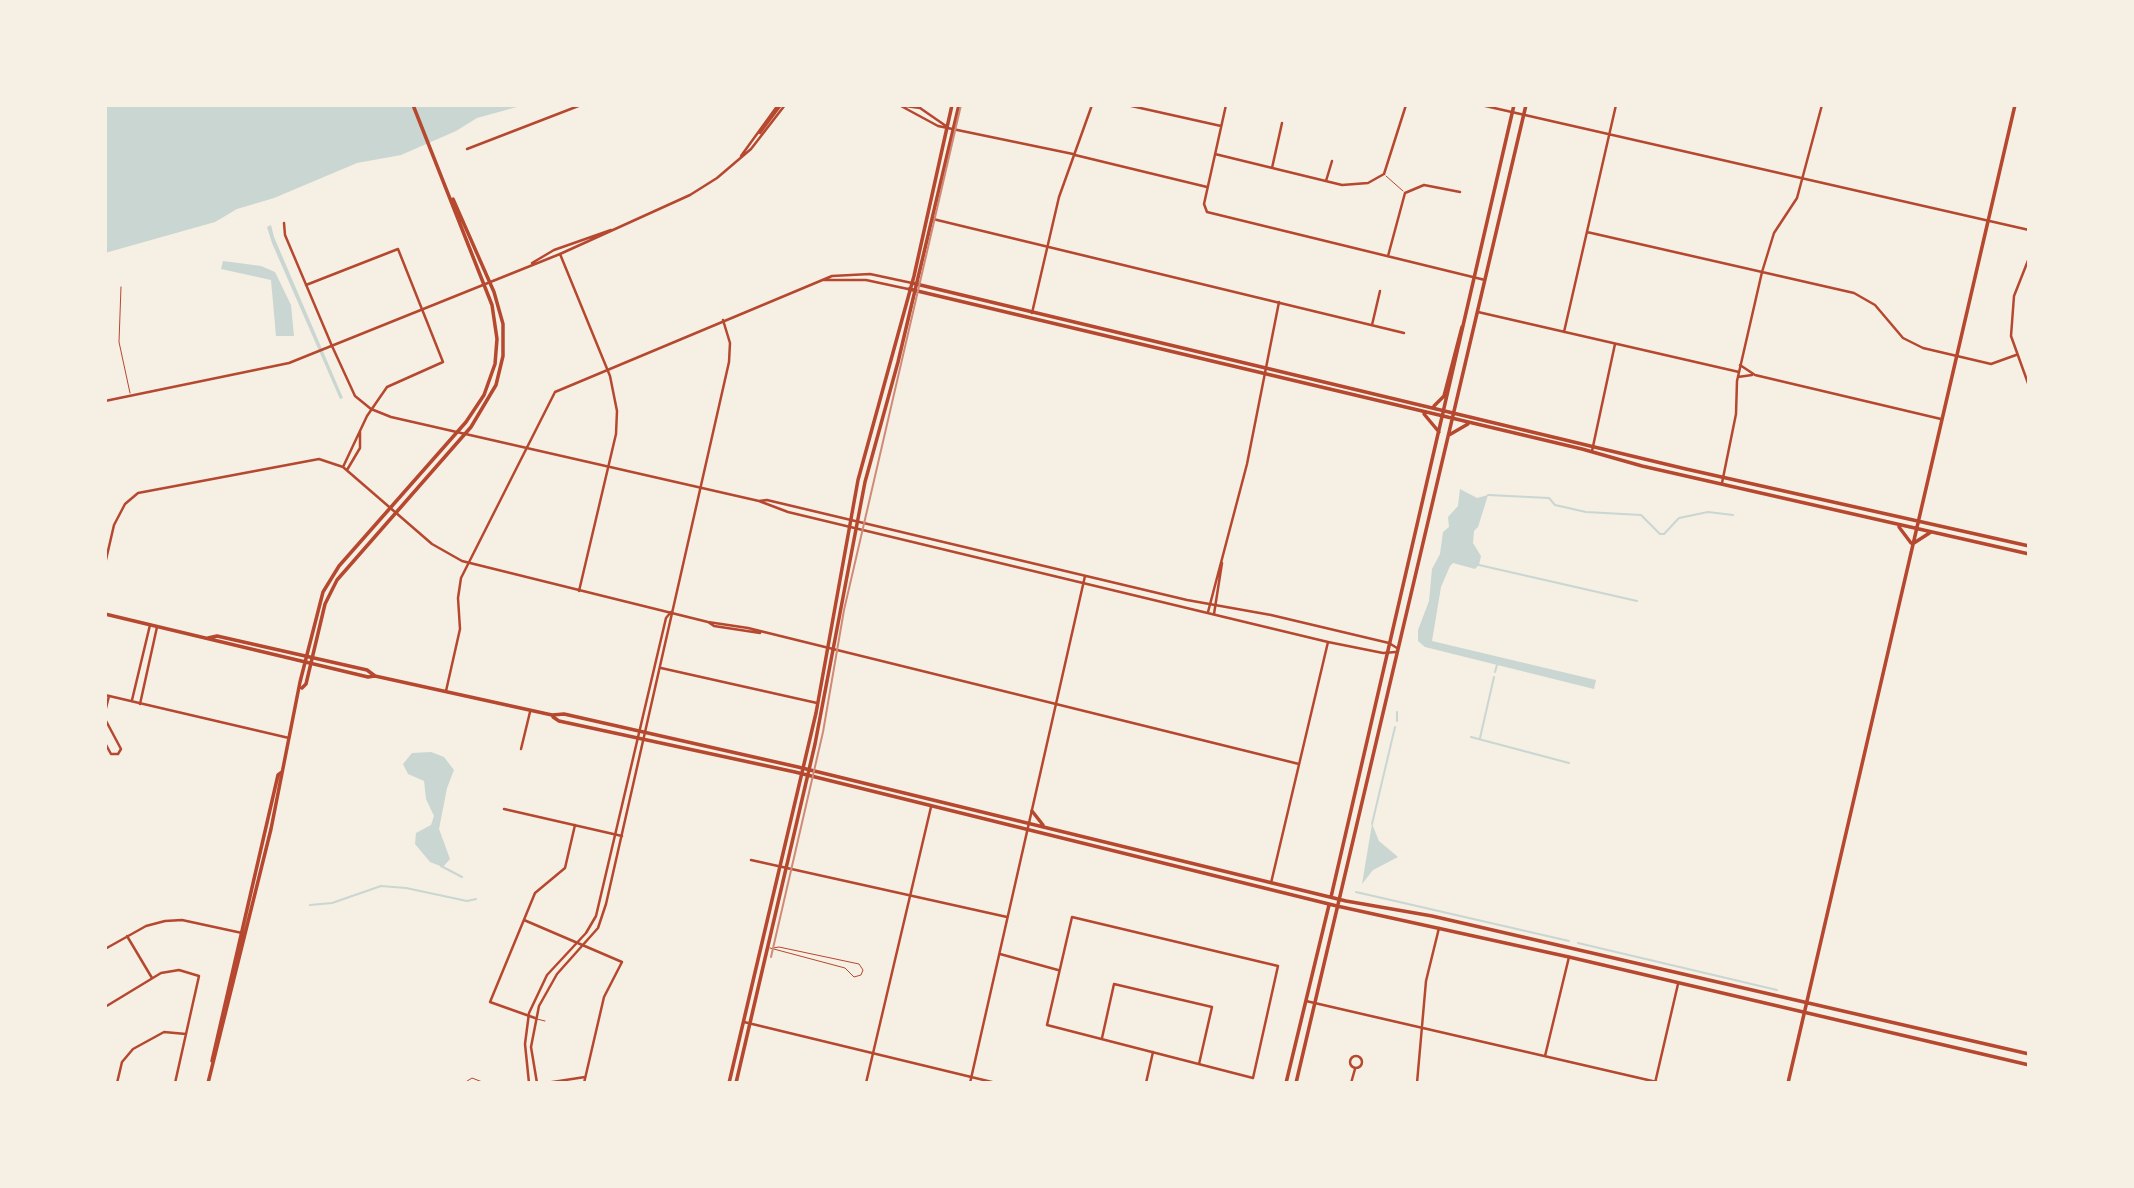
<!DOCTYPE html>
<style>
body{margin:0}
#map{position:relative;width:2134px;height:1188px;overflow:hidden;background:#f6efe4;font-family:"Fira Sans",sans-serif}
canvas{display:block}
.frame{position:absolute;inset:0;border:107px solid #f6efe4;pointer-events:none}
</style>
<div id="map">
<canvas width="2134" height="1188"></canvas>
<div class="frame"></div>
</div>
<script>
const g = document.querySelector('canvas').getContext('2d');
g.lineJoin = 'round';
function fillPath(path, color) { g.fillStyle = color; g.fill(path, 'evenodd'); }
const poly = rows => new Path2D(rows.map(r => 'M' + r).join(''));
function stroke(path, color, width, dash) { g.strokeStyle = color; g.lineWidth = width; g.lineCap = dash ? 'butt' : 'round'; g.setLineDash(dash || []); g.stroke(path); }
fillPath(poly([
 [105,105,524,105,477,118,456,131,401,155,357,163,274,198,237,209,215,222,105,253],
 [271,225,274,237,343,398,340,399,272,243,267,227],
 [223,261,261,266,275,272,291,305,294,336,276,336,271,280,221,269],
 [1460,489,1477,498,1488,495,1478,527,1474,531,1473,543,1481,556,1479,565,1475,569,1453,563,1450,566,1441,587,1432,641,1596,680,1594,689,1425,647,1418,641,1418,630,1429,601,1432,569,1440,554,1443,532,1449,527,1448,517,1458,506],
 [431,752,444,757,454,770,447,788,439,829,450,859,443,867,430,862,415,844,416,833,431,825,434,816,426,799,424,781,408,774,403,764,412,753],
 [1372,824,1379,841,1398,857,1373,870,1362,884]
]), '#c9d6d2');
stroke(poly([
 [1488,495,1549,498,1555,505,1586,512,1641,515,1660,534,1664,534,1679,518,1708,512,1733,515],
 [1479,565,1637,601],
 [1495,672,1497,665],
 [1397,712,1397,721],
 [1471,737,1569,763],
 [1480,738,1494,677],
 [1372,824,1395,727],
 [441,866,462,877],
 [1356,892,1569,941],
 [310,905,332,903,381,886,406,888,467,901,476,899],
 [1578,943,1777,990]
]), '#c9d6d2', 2);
stroke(poly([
 [1386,176,1403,191],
 [121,287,119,342,130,393],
 [770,948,845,968,854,977,861,975,863,970,859,964,779,947,773,948],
 [537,1019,545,1021],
 [464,1083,472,1078,485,1083]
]), '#b5482f', 1);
stroke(poly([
 [1127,105,1221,126],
 [1226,105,1204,204,1207,212,1485,280],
 [1481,105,2029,230],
 [467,149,581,105],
 [1215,154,1342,185,1368,183,1384,174,1406,105],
 [1075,155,1207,187],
 [1272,168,1282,123],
 [1326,181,1332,161],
 [933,219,1404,333],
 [284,223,285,235,332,346],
 [1587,232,1854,293,1875,305,1903,338,1923,348,1991,364,2016,355],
 [560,254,610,376,617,411,616,434,579,591],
 [1388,256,1405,193,1424,185,1460,192],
 [2029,258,2014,296,2011,336,2029,386],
 [306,285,398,249,443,362,387,387,367,416,343,467],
 [1478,312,1739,372],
 [1372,325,1380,291],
 [1564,332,1616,105],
 [1740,365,1755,375,1941,419],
 [1738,377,1752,375],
 [1592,451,1615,344],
 [347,470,360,448,360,432],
 [1722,483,1736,414,1737,381,1762,272,1774,233,1797,198,1822,105],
 [105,564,114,525,125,504,138,493,319,459,343,467,432,544,462,561,708,622,714,626,760,633],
 [1208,612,1247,464,1279,302],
 [1214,614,1222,563],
 [708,622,748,628,1299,764],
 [661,668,817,703],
 [105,695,289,738],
 [132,700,150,625],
 [140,704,157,627],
 [105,712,109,696],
 [105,719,121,749,118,754,111,754,105,743],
 [521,749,530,712],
 [504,809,622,836],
 [751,860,1007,917],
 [1271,883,1328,642],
 [1072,917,1278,966,1253,1078,1047,1025,1072,917],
 [524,920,622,962,604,997,584,1083],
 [127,936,152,978],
 [105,949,146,926,165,921,182,920,242,933],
 [1000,954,1058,970],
 [1306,1001,1661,1083],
 [105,1007,161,973,179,970,199,976,175,1083],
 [535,1018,490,1002,535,893,565,868,575,825],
 [1102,1038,1114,984,1212,1007,1199,1064],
 '1350 1062a6 6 0 1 1 12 0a6 6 0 1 1-12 0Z',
 [1545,1056,1569,957],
 [117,1083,122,1062,133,1049,164,1032,186,1034],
 [546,1083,585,1077],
 [866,1083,931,807],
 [1146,1083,1153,1052],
 [1351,1083,1355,1069],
 [1417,1083,1426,981,1439,928],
 [1655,1083,1678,984]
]), '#b5482f', 2.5);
stroke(poly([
 [898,105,920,108,946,126],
 [901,106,938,126,1073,154],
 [760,133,781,105],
 [741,156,778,105],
 [532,263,554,250,611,230],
 [824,280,866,280,908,289],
 [1032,313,1059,197,1092,105],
 [332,346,355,396,371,409,391,417,759,501,767,500,1187,600,1271,615,1389,643,1397,648],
 [105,401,289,363,560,254,690,195,717,178,751,149,785,105],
 [759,501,788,512,1328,642,1383,653,1396,652],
 [446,691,460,629,458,598,461,578,555,392,832,276,870,274,912,283],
 [744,1022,996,1083],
 [529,1083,525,1044,529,1013,547,975,586,933,596,916,666,618,671,612],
 [537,1083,531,1047,539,1006,557,974,598,928,606,904,729,362,730,343,723,320],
 [970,1083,1085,576]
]), '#b5482f', 2.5);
stroke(poly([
 [912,283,1686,469,2029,546],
 [909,289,1582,449,1642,466,2029,554],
 [1434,406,1444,396,1462,327],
 [1424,414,1439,432],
 [1449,435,1468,424],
 [1899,527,1911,543],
 [1914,543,1931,532],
 [105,614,368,677,375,676,552,715,564,714,798,767,1346,901,1432,916,2029,1054],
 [208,638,217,636,367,670,375,676],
 [302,688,306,684,325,604,337,580,471,427,496,385,503,356,503,324,494,292,453,199],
 [553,717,559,721,795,772,1337,906,1569,957,2029,1065],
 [1032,811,1043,825],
 [1331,897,1514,105],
 [212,1061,278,775,282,772],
 [208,1083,271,829,300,682,323,592,339,566,466,422,484,395,495,364,497,339,492,305,413,105],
 [729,1083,816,713,858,480,914,276,952,105],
 [736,1083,815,744,865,482,898,362,959,105],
 [1286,1083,1329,905],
 [1296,1083,1526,105],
 [1788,1083,2015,105]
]), '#b5482f', 3.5);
stroke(poly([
 [771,957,823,732,844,610,961,105]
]), '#cf8b77', 2);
</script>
